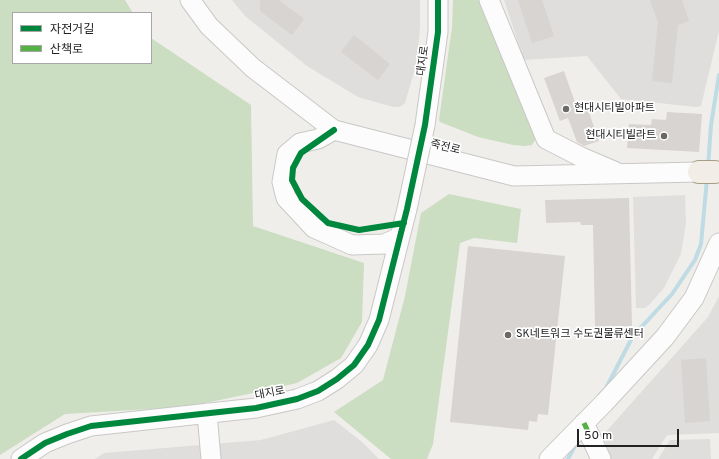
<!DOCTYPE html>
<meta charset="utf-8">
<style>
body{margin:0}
#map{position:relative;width:719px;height:459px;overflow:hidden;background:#f0eeeb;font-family:Overpass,"Noto Sans KR",sans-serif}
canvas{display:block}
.legend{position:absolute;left:12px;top:12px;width:140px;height:52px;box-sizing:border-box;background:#fff;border:1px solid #a7a7a7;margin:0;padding:5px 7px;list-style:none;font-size:12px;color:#222}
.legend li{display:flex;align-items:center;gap:8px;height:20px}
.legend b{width:20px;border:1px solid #a7a7a7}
.scale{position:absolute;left:577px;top:429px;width:102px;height:18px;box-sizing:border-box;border:2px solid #222;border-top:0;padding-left:5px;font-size:12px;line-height:14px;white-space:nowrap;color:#222;-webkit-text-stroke:3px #fff;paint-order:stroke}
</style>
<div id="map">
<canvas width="719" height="459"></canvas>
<ul class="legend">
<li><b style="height:5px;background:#00873e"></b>자전거길</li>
<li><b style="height:5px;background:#55b145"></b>산책로</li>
</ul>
<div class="scale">50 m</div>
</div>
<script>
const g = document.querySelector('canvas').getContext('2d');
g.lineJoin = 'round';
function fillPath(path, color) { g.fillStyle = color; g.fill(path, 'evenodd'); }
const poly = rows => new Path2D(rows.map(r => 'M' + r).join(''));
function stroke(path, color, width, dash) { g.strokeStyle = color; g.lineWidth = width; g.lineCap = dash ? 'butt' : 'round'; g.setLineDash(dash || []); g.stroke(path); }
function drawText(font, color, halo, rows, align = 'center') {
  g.font = font + ' Overpass,"Noto Sans KR",sans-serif'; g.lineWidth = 3.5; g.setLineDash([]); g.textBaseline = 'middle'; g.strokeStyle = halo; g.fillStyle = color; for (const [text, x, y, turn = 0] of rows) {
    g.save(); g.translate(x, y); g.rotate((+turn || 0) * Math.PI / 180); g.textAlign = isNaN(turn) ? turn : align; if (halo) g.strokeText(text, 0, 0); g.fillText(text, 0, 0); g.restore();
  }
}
fillPath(poly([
 [232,0,420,0,420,27,417,62,405,103,400,107,393,107,358,97,307,66,245,16],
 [504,0,719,0,719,31,701,106,696,107,621,99,587,56,524,60],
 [719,296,719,433,667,435,652,459,611,459,603,435,708,317],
 [334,420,362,442,379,459,95,459,104,453,261,440],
 [710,439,711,459,658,459,670,440]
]), '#dfdedc');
fillPath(poly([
 [0,0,125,0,133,13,13,13,13,63,151,63,151,38,251,105,253,226,364,263,362,322,341,358,297,383,258,392,186,407,65,414,0,455],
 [453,0,481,0,487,21,535,136,535,140,532,145,525,146,513,145,478,137,440,122,439,120,452,27],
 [449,194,521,209,517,243,474,238,460,243,433,444,427,459,391,459,334,412,383,380,405,296,421,213]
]), '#cbdec1');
fillPath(poly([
 [685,195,686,223,681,254,664,288,650,304,645,308,636,308,633,197]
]), '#e0dfde');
stroke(poly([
 [708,167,711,125,719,75],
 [605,390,633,336,672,294,695,260,701,244,707,179],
 [568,459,577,442]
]), '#bfdbe3', 4);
fillPath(poly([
 [260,0,279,0,304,19,292,35,260,11],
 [518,0,542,0,554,36,532,43],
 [650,0,682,0,689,21,678,25,672,83,652,81,658,22],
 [354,35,390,64,378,80,341,52],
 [564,71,578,111,587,107,599,141,584,146,577,142,568,118,560,121,544,78],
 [667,112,702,114,699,152,627,148,629,124,651,125,652,119,666,120],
 [629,198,632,326,595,327,593,225,581,225,580,222,546,223,545,200],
 [468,246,565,256,548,415,538,414,537,422,529,421,528,430,450,422],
 [706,358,710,421,685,423,681,360]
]), '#d7d4d2');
const minor = poly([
 [190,0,209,26,253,68,334,130,514,176,699,172],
 [489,0,546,139,581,157,616,172],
 [425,125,438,32,438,0],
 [334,130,318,139,300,143,287,154,282,182,286,198,314,228,352,245,384,244,400,237],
 [207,413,211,459],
 [584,423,601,459],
 [21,459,45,443,67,434,91,426,256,408,297,399,318,391,337,379,354,365,368,345,379,320,407,209],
 [549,459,604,403,665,337,694,298,719,243]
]);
const major = poly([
 [699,172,715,172]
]);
stroke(minor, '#c9c8c7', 21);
stroke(major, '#a79c86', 24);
stroke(minor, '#fdfcfc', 19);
stroke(major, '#f3ede7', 22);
const minorBridge = poly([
 [407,209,425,125]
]);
stroke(minorBridge, '#c9c8c7', 21, []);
stroke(minorBridge, '#fdfcfc', 19);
stroke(poly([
 [584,423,590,436]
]), '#55b145', 5, [10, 5]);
stroke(poly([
 [334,130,301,153,293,168,292,180,302,199,328,223,359,230,404,223],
 [21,459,45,443,67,434,91,426,256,408,297,399,318,391,337,379,354,365,368,345,379,320,407,209,425,125,438,32,438,0]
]), '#00873e', 6);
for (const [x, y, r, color] of [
 [566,109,4,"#6a6968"],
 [664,136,4,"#6a6968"],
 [508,335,4,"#6a6968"]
]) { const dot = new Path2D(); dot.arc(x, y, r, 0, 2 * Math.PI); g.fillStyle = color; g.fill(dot); stroke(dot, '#fff', 1.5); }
drawText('11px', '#222', '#fff', [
 ["대지로",424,61,-82],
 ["죽전로",445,148,14],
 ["대지로",270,394,-11]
]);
drawText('11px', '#222', '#fff', [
 ["현대시티빌아파트",574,109],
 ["현대시티빌라트",656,136,"right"],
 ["SK네트워크 수도권물류센터",516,335]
], 'left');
</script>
